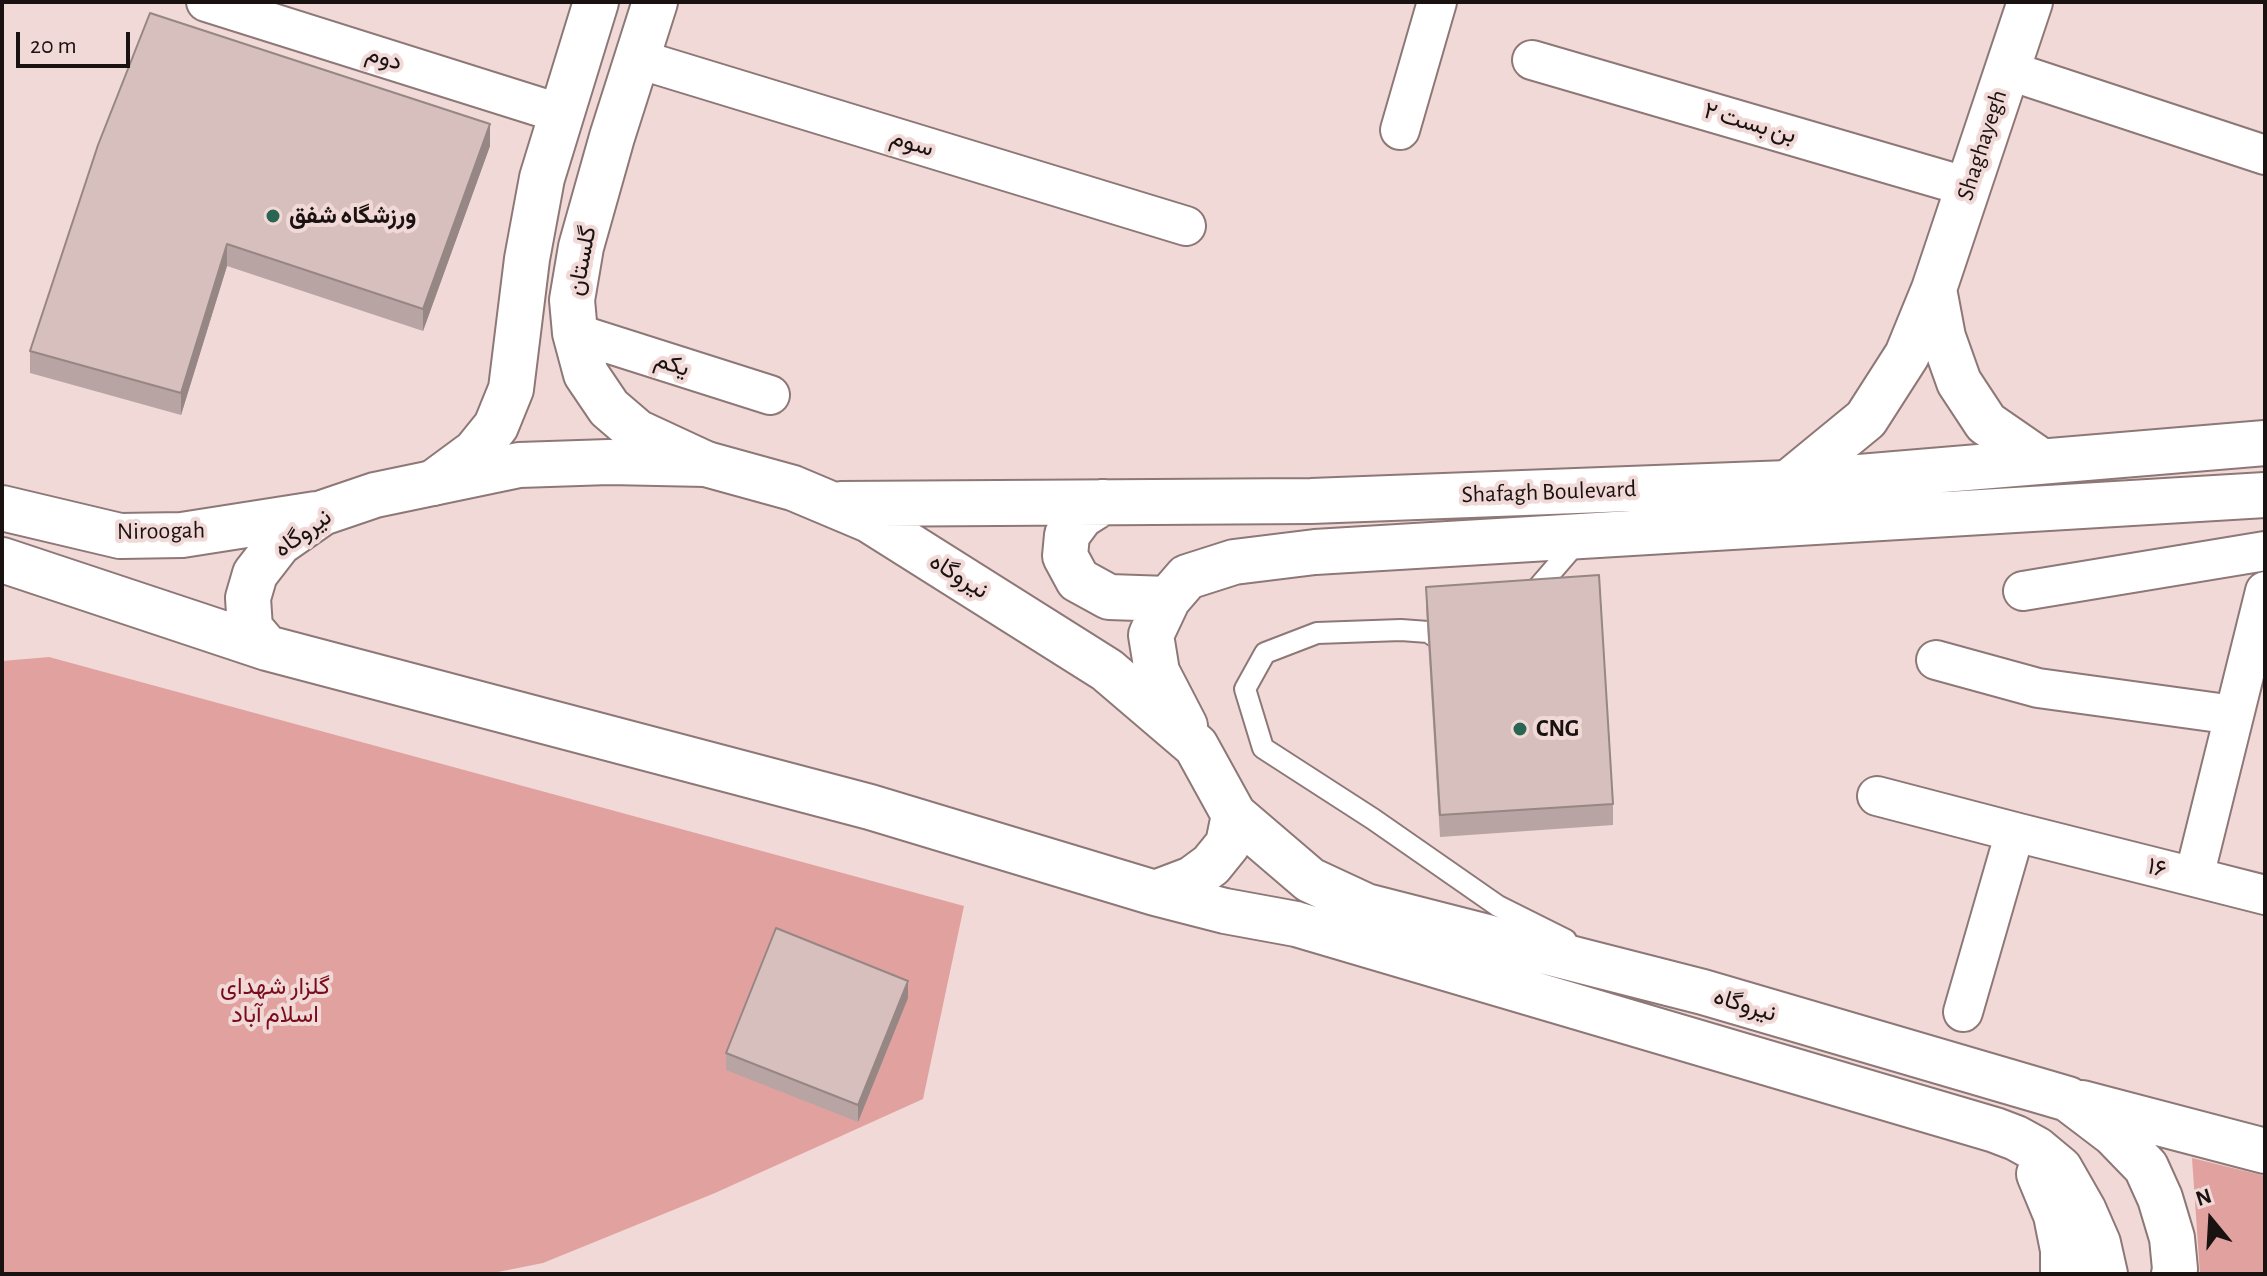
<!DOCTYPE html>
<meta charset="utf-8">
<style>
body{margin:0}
#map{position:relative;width:2267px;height:1276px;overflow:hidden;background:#f1d9d7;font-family:"Alegreya Sans",sans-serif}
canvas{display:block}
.frame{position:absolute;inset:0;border:4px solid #1a1211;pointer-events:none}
.north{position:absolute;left:2171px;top:1180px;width:80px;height:80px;-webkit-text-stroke:6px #f1d9d7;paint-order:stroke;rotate:342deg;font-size:22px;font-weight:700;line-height:32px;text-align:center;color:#1a1211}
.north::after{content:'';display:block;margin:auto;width:28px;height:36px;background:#1a1211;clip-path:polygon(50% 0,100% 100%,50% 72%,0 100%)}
.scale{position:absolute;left:16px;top:32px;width:114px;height:36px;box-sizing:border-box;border:4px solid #1a1211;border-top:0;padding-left:10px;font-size:24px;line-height:28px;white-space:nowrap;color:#1a1211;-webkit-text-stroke:6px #f1d9d7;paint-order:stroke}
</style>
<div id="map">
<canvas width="2267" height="1276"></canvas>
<div class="frame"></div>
<div class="north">N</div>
<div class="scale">20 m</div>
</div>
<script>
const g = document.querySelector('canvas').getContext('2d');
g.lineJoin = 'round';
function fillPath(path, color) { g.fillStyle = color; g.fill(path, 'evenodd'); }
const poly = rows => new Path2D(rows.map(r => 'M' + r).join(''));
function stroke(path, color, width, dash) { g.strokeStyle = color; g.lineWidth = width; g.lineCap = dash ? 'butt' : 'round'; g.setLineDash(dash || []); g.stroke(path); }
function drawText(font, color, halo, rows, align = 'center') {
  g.font = font + ' "Alegreya Sans",Vazirmatn,sans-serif'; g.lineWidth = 8; g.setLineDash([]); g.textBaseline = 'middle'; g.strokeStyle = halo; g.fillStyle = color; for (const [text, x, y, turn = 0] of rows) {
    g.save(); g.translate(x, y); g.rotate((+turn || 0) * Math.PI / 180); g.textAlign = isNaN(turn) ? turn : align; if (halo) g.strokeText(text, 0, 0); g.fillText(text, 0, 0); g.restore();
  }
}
fillPath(poly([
 [49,657,964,906,923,1099,715,1193,543,1263,488,1274,2,1274,2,661],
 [2192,1158,2265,1176,2265,1274,2200,1274]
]), '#e1a29f');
const service = poly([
 [1529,598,1579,540],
 [1443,648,1442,641,1428,632,1401,630,1317,633,1265,653,1245,689,1263,748,1373,819,1498,906,1566,940]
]);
const minor = poly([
 [206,2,562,114],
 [638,59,1186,226],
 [1532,60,1968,187],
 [2007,70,2265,155],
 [1400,130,1437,2],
 [575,333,770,395],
 [2023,591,2265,551],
 [1936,660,2038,688,2234,715],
 [1877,796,2015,832],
 [2194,877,2265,895],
 [1963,1012,2015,832,2194,877,2265,591]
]);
const tertiary = poly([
 [655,2,612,137,581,247,572,300,575,333,586,374,609,408,637,432,706,464],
 [1934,289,1943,337,1959,382,1986,423,2041,461],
 [433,483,475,452,496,426,511,389,527,259,542,178,596,2],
 [1788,483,1866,419,1907,355,1934,289,2030,2]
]);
const secondary = poly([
 [1103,502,1081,516,1067,535,1065,556,1078,580,1109,597,1168,599],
 [841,504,1311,501,1788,483,2265,443],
 [2,508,120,536,182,535,316,514],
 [2,560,267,648,870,807,1155,893,1192,879,1211,865,1228,844,1234,815,1196,746,1107,670,869,520,793,488,706,464,609,462,519,465,375,495,322,513,279,543,255,574,248,598,250,628,267,648],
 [1185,726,1157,672,1151,635,1168,599,1187,577,1234,562,1315,552,2265,495],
 [1234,815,1310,880,1366,906,1703,992,2068,1099,2114,1134,2146,1167,2160,1198,2172,1238,2175,1269,2174,1274],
 [1155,893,1225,911,1296,924,1995,1130,2016,1138,2036,1149,2060,1169,2084,1211,2098,1243,2105,1274],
 [2082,1103,2265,1151],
 [2039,1174,2056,1215,2063,1250,2063,1274]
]);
stroke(service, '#8d7877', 24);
stroke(minor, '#8d7877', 42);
stroke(tertiary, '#8d7877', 48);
stroke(secondary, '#8d7877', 48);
stroke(service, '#fff', 20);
stroke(minor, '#fff', 38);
stroke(tertiary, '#fff', 44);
stroke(secondary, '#fff', 44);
fillPath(poly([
 [98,145,490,146,423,331,227,266,181,415,30,373,30,351],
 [1426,587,1613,804,1613,825,1440,837,1426,609],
 [908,998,858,1122,726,1070,726,1053]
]), '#b8a4a3');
fillPath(poly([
 [490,124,490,146,423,331,423,309],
 [227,244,227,266,181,415,181,393],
 [908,981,908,998,858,1122,858,1105]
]), '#968684');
const building = poly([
 [150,13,490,124,423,309,227,244,181,393,30,351,98,145,150,13],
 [1599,575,1613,804,1440,815,1426,587,1599,575],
 [776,928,908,981,858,1105,726,1053,776,928]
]);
fillPath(building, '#d6bfbd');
stroke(building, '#968684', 2);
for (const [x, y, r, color] of [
 [273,216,8,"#296651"],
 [1520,729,8,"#296651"]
]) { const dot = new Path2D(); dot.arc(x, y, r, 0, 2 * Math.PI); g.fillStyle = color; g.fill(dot); stroke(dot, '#f1d9d7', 3); }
drawText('24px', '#1a1211', '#f1d9d7', [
 ["دوم",384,58,17],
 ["بن بست ۲",1750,123,16],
 ["سوم",912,143,17],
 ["Shaghayegh",1982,145,-72],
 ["گلستان",582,261,-79],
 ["یکم",672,364,18],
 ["Shafagh Boulevard",1549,492,-2],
 ["Niroogah",161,531,-1],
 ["نیروگاه",303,533,-36],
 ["نیروگاه",959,576,32],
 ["۱۶",2157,868,14],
 ["نیروگاه",1745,1005,17]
]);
drawText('bold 24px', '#1a1211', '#f1d9d7', [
 ["ورزشگاه شفق",289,216],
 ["CNG",1536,729]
], 'left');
drawText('24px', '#790b1a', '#f1d9d7', [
 ["گلزار شهدای",275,987],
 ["اسلام آباد",275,1015]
]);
</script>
